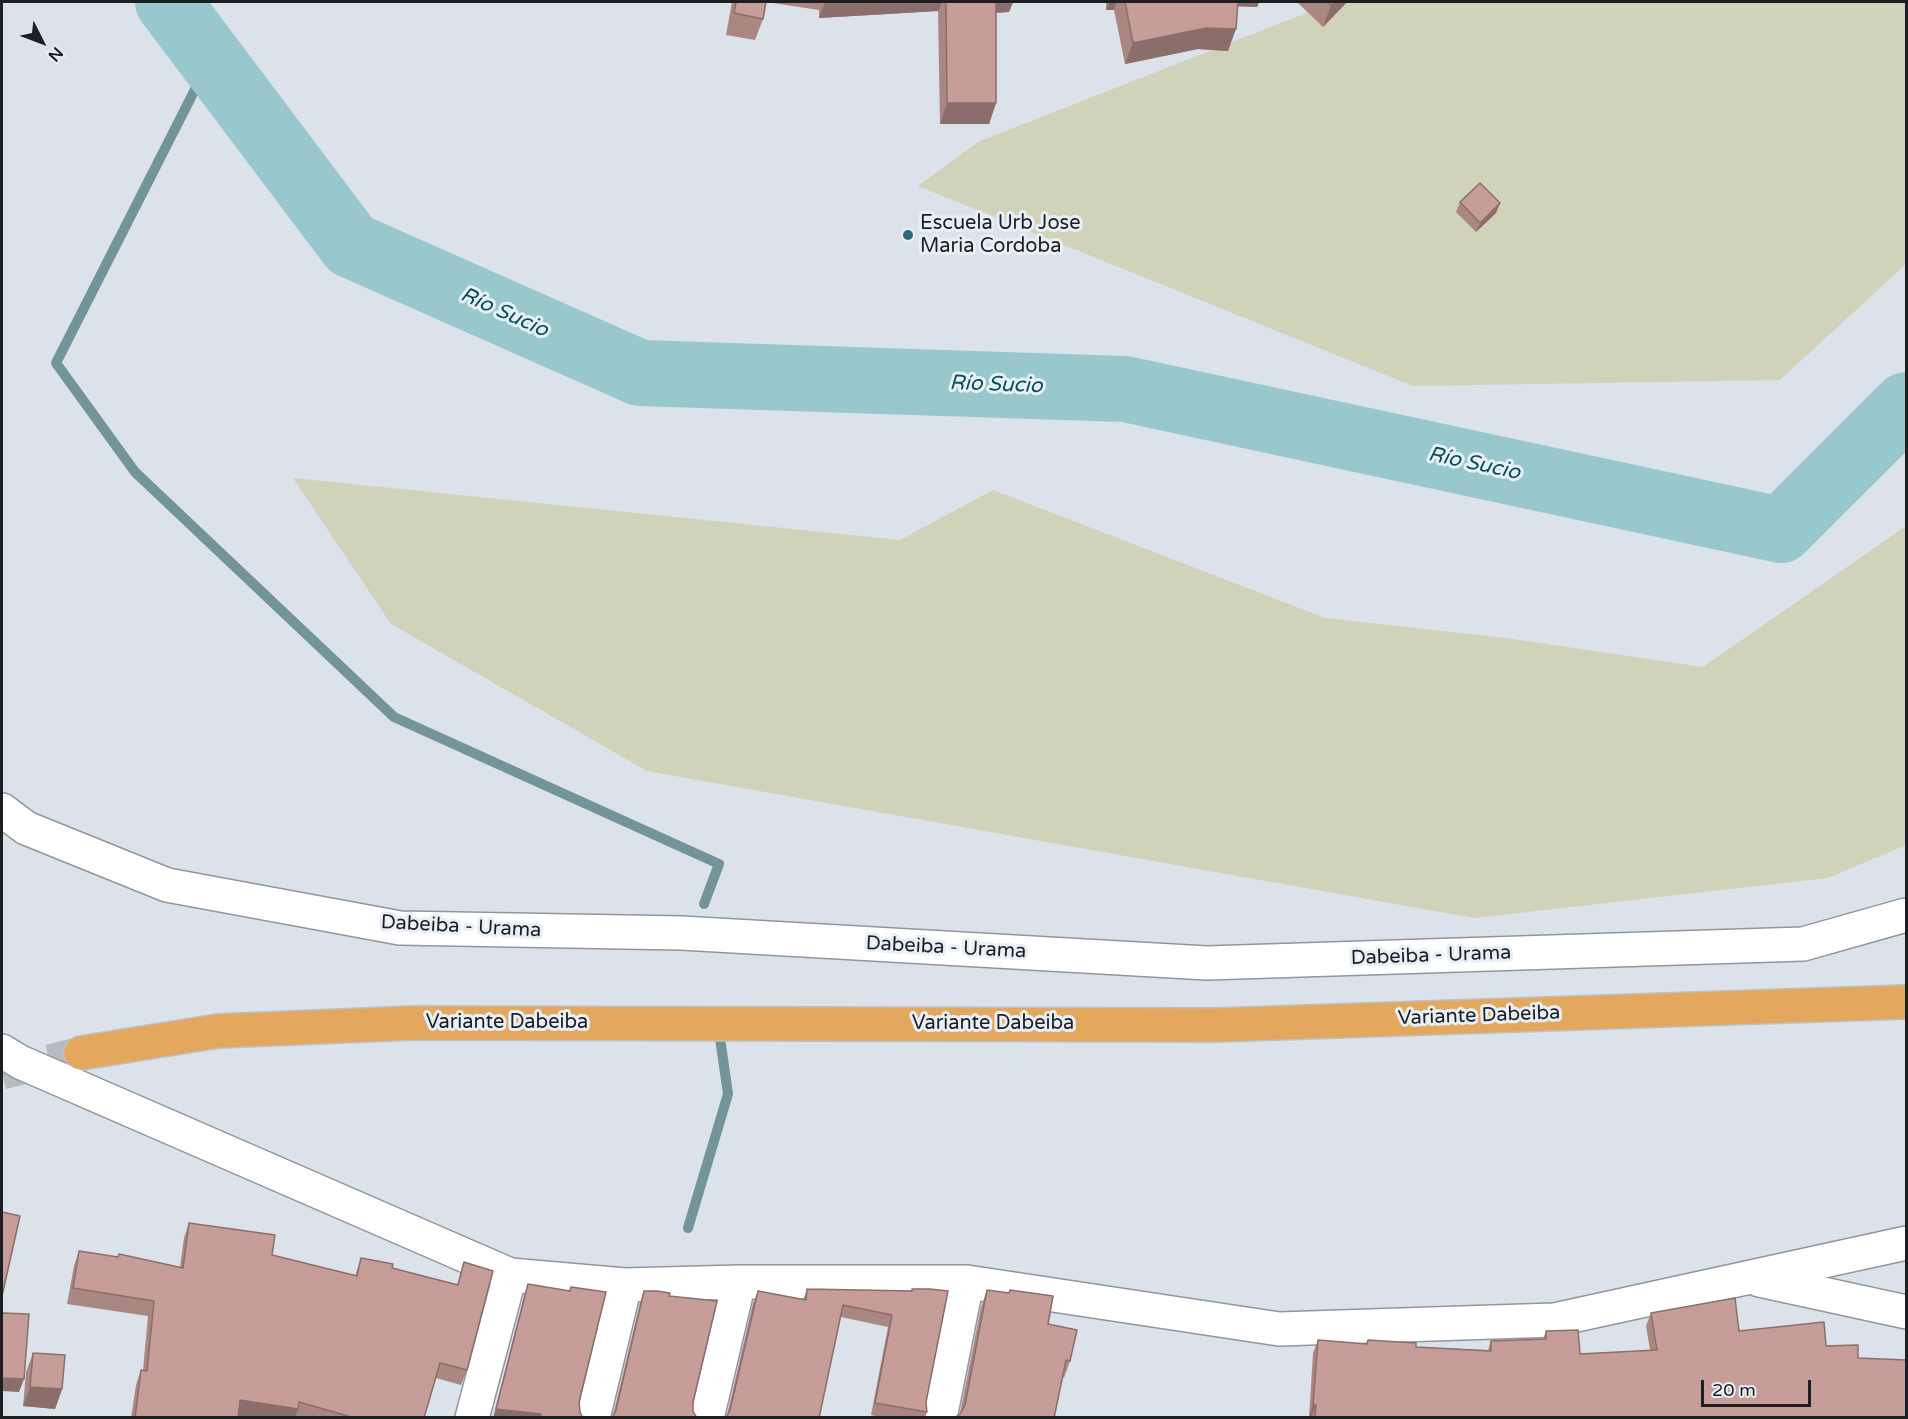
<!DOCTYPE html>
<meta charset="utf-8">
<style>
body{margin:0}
#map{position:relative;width:1908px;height:1419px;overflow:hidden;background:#dbe2e9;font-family:"Varela Round",sans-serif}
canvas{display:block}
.frame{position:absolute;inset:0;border:3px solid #1c1e21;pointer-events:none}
.north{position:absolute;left:12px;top:12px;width:60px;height:60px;-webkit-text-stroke:4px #e8eff7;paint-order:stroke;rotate:132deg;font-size:16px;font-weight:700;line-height:24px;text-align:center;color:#1c1e21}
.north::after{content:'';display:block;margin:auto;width:21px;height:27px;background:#1c1e21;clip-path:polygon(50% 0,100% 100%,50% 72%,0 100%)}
.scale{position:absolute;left:1701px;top:1380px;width:110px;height:27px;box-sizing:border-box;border:3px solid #1c1e21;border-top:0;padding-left:8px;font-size:18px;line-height:21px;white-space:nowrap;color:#1c1e21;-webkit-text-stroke:4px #e8eff7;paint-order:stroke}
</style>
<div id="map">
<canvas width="1908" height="1419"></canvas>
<div class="frame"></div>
<div class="north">N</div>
<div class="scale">20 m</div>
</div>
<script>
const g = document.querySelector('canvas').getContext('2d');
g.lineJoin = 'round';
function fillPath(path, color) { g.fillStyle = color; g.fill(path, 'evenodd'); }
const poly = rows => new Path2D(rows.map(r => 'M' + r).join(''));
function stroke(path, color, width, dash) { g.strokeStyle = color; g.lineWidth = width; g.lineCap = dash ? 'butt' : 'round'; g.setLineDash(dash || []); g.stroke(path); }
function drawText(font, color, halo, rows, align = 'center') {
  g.font = font + ' "Varela Round",sans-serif'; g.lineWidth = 6; g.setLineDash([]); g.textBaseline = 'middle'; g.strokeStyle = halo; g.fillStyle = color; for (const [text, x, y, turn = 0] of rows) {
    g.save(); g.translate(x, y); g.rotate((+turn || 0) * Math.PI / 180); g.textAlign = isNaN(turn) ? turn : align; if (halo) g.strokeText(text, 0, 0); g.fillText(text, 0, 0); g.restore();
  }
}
fillPath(poly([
 [1334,2,1906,2,1906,264,1780,380,1413,386,918,186,978,142],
 [293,478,900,540,993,490,1325,618,1506,638,1703,667,1906,526,1906,845,1828,878,1474,918,647,771,391,624]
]), '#d1d2ba');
stroke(poly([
 [211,58,56,363,135,472,394,717,719,864,704,904],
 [688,1228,728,1094,720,1038]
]), '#73959a', 10);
stroke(poly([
 [168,2,351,245,640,373,1125,389,1781,530,1906,405]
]), '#98c8ce', 66);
stroke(poly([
 [2,1073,81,1053]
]), '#b5bbc1', 33, [33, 16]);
const minor = poly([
 [2,810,26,828,167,885,400,928,681,933,1207,963,1803,944,1906,915],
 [2,1051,20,1062,510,1275,625,1285,739,1282,967,1282,1279,1329,1554,1320,1906,1243],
 [1759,1280,1906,1312],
 [472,1418,510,1275],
 [593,1418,625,1285],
 [707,1418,739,1282],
 [940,1418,967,1282]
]);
const trunk = poly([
 [81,1053,218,1031,413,1023,1216,1025,1906,1002]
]);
stroke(minor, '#90969d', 36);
stroke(trunk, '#bfc0c1', 36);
stroke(minor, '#fff', 33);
stroke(trunk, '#e4a75e', 33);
fillPath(poly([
 [732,2,1013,2,1009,12,996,13,996,103,989,124,940,124,938,11,819,18,819,10,766,2,763,19,755,40,726,35],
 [1106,2,1259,2,1257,7,1237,6,1228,51,1198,49,1125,64,1114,10,1106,10],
 [1297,2,1347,2,1323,27],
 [1460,202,1500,203,1496,213,1476,232,1456,212],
 [189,1223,272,1255,355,1276,361,1258,392,1268,457,1285,464,1262,467,1370,461,1385,436,1378,424,1418,249,1418,238,1416,238,1418,131,1418,136,1385,141,1370,143,1370,148,1316,67,1304,74,1266,79,1251,180,1267,184,1238],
 [528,1284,579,1402,580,1412,583,1418,493,1418,524,1296],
 [807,1289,911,1291,926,1402,927,1412,925,1418,883,1418,871,1415,888,1327,841,1317,727,1415,753,1303,758,1291,803,1300],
 [987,1290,1008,1293,1010,1290,1048,1324,1070,1361,1064,1378,1062,1377,960,1413,981,1307],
 [644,1291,669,1296,693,1402,693,1411,613,1415,640,1303],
 [1651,1313,1739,1331,1826,1346,1858,1358,1906,1418,1309,1418,1313,1353,1318,1340,1366,1344,1368,1340,1416,1347,1488,1350,1491,1341,1543,1339,1546,1331,1580,1354,1650,1350,1646,1326],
 [33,1353,62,1389,55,1409,23,1406,26,1372]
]), '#ab8784');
fillPath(poly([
 [825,2,942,2,938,11,819,18],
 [992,2,1013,2,1009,12,988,13],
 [1109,2,1117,2,1114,10,1106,10],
 [1233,2,1259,2,1257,7,1231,6],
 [1335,2,1347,2,1323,27,1331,5],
 [1206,28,1236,29,1228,51,1198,49,1125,64,1133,43],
 [947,103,996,103,989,124,940,124],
 [1500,203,1496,213,1476,232,1480,223],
 [2,1378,24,1379,19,1392,2,1391],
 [30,1387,62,1389,55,1409,23,1406],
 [240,1400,298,1409,295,1418,249,1418,235,1415],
 [1313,1405,1316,1405,1311,1418,1309,1418],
 [496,1409,541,1414,539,1418,493,1418]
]), '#8b6e6c');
const building = poly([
 [736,2,766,2,763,19,734,13,736,2],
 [946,2,996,2,996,103,947,103,946,2],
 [1125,2,1238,2,1236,29,1206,28,1133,43,1125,2],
 [1327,2,1335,2,1331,5,1327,2],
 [1480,183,1500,203,1480,223,1460,202,1480,183],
 [2,1212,20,1216,2,1296,2,1212],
 [189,1223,275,1235,272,1255,357,1276,361,1258,393,1264,392,1268,458,1285,464,1262,493,1271,467,1370,440,1363,424,1418,355,1418,299,1402,298,1409,240,1400,238,1418,135,1418,141,1370,147,1371,154,1301,73,1288,79,1251,118,1257,119,1254,183,1268,189,1223],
 [528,1284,570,1291,571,1287,606,1292,579,1402,580,1412,583,1418,540,1418,541,1414,496,1409,528,1284],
 [807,1289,912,1291,912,1289,930,1289,948,1291,926,1402,927,1412,875,1403,892,1315,843,1305,819,1418,726,1418,730,1410,758,1291,806,1300,807,1289],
 [987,1290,1009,1293,1010,1290,1053,1296,1048,1324,1077,1330,1070,1361,1066,1360,1054,1418,954,1418,960,1414,965,1405,987,1290],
 [644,1291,657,1291,670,1293,669,1296,717,1301,693,1402,693,1411,697,1418,612,1418,616,1410,644,1291],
 [1735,1298,1739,1331,1824,1322,1826,1346,1858,1345,1858,1358,1906,1360,1906,1418,1315,1418,1316,1405,1313,1405,1318,1340,1367,1344,1368,1340,1416,1343,1416,1347,1491,1351,1491,1341,1546,1339,1546,1331,1578,1330,1580,1354,1657,1350,1651,1313,1735,1298],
 [2,1313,29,1314,24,1379,2,1378,2,1313],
 [33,1353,65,1355,62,1389,30,1387,33,1353]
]);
fillPath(building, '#c79d9a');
stroke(building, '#8b6e6c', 1.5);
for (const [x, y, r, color] of [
 [908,235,6,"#2c677f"]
]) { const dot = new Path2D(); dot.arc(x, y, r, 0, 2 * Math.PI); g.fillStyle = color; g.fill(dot); stroke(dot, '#e8eff7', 2); }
drawText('20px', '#1c1e21', '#e8eff7', [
 ["Escuela Urb Jose",920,224],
 ["Maria Cordoba",920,247]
], 'left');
drawText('20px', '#1c1e21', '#e8eff7', [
 ["Dabeiba - Urama",461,927,3],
 ["Dabeiba - Urama",946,948,3],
 ["Dabeiba - Urama",1431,956,-2],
 ["Variante Dabeiba",1479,1016,-2],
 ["Variante Dabeiba",507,1023],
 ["Variante Dabeiba",993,1024]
]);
drawText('italic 21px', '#054f56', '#e8eff7', [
 ["Río Sucio",504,313,24],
 ["Río Sucio",996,385,2],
 ["Río Sucio",1474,464,12]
]);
</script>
